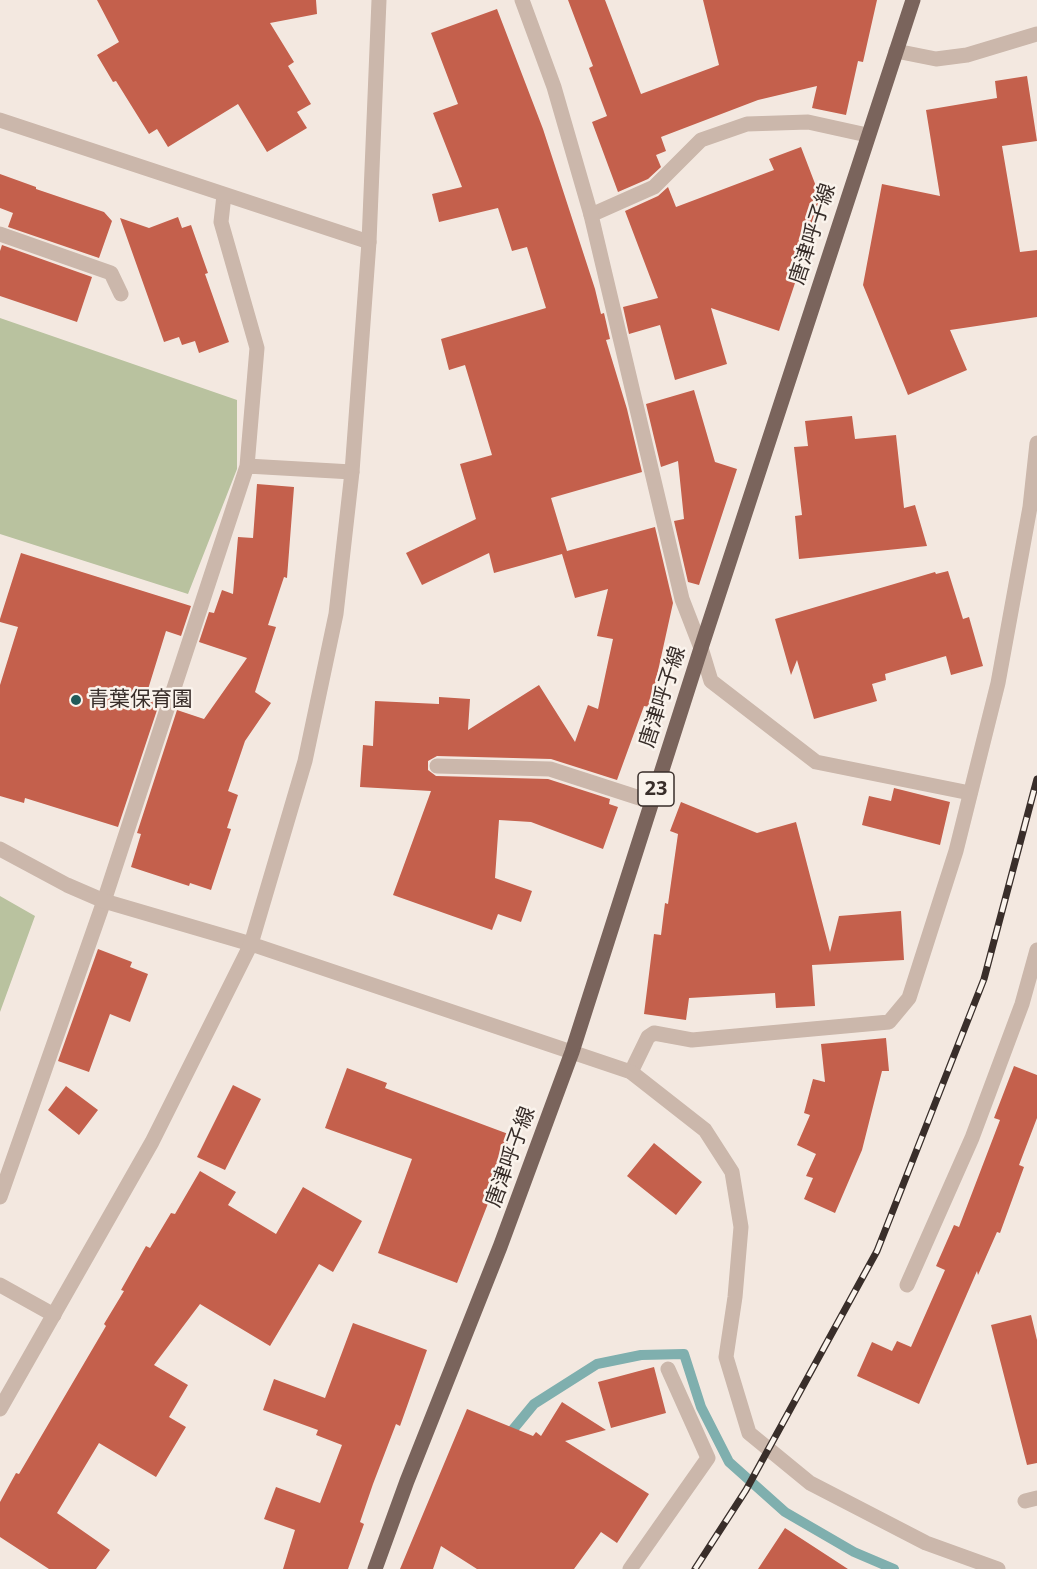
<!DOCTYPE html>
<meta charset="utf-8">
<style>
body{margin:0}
canvas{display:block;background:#f3e8e0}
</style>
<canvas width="1037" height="1569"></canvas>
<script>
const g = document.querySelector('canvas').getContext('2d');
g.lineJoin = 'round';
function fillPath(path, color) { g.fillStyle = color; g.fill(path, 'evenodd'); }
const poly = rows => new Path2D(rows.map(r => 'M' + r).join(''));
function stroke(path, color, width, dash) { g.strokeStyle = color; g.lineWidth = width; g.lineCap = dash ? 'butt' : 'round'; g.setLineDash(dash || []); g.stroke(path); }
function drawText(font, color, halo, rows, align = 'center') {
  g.font = font + ' "Noto Sans","Noto Sans JP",sans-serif'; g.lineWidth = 5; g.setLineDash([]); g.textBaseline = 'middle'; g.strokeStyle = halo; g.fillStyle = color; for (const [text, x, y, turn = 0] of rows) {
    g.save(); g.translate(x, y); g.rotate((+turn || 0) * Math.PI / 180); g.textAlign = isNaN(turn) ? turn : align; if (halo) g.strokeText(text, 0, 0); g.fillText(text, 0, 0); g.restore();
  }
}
fillPath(poly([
 [0,318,237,400,237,469,188,594,0,534],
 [0,896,35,916,0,1012]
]), '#b9c29f');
stroke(poly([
 [506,1438,534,1404,597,1364,641,1355,684,1354,701,1407,729,1462,785,1512,854,1552,894,1569]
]), '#7fafae', 10);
fillPath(poly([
 [97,0,316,0,317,14,270,23,294,62,288,66,311,104,297,112,307,128,267,152,238,104,168,147,157,129,149,134,116,81,113,82,97,55,119,42],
 [568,0,605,0,641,94,719,65,703,0,877,0,863,62,858,61,846,115,812,108,817,86,758,100,661,137,666,151,656,155,661,167,648,179,618,192,592,122,607,116,589,68,593,66],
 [497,9,543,129,595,289,601,314,604,313,610,339,606,340,627,409,642,472,551,498,567,551,655,527,673,603,650,707,644,706,617,780,551,759,437,756,428,761,428,770,436,776,548,779,610,799,609,804,618,807,603,849,531,822,499,820,495,878,532,891,521,922,498,914,492,930,393,895,431,791,360,787,363,745,373,746,375,701,439,704,439,697,470,699,468,730,539,685,575,742,588,705,598,709,613,639,597,636,608,589,575,598,562,554,494,573,489,553,422,585,406,553,476,519,460,464,492,455,465,365,449,370,441,339,546,308,527,247,512,251,498,208,439,222,432,194,462,187,433,113,458,104,431,33],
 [1027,76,1037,141,1002,146,1020,252,1037,250,1037,317,950,330,967,370,908,395,863,285,882,184,940,196,926,110,997,98,995,81],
 [801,147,822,202,779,331,711,308,727,364,675,380,660,325,629,334,623,307,658,298,625,211,658,196,668,187,676,207,774,170,769,159],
 [0,174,36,187,36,189,104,212,112,221,99,258,8,227,13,213,0,208],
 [178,217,182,228,191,225,208,273,205,274,229,342,199,353,195,341,182,345,179,337,164,342,120,218,149,228],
 [2,245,92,277,77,322,0,296,0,251],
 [694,390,715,462,737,469,699,585,688,582,674,521,684,519,678,461,661,467,646,404],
 [852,416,855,439,896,435,904,508,915,505,927,546,799,559,795,516,802,515,794,447,808,446,805,421],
 [257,484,294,487,287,578,284,577,268,625,276,627,255,692,271,703,245,741,228,791,238,795,227,828,231,829,211,890,190,883,189,886,131,867,141,834,137,833,177,710,204,719,247,658,199,642,209,612,214,613,222,590,233,594,238,537,253,538],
 [21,553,191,606,181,636,166,631,145,699,159,704,118,827,25,798,24,803,0,796,0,685,18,627,0,622,0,619],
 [948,571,963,619,969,617,983,666,951,675,946,656,885,674,886,680,872,684,877,701,814,719,797,660,791,675,775,619,935,572,936,574],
 [894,788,950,802,940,845,862,825,869,796,891,801],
 [681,802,757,833,796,822,830,952,839,916,901,911,904,960,812,965,815,1006,776,1008,775,993,689,998,686,1020,644,1014,654,934,661,935,665,903,668,904,678,834,670,831],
 [98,949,132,962,130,967,148,974,130,1022,110,1014,89,1072,58,1061],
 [886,1038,889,1071,882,1071,862,1150,835,1213,804,1199,813,1178,806,1176,816,1154,797,1145,810,1115,804,1113,813,1079,825,1082,821,1044],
 [1014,1066,1037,1075,1037,1118,1019,1165,1024,1167,1000,1233,997,1232,978,1275,977,1271,919,1404,857,1376,872,1342,892,1351,897,1341,911,1347,945,1270,936,1266,954,1225,959,1227,1000,1120,994,1118],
 [347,1068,387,1083,385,1088,511,1135,501,1164,503,1165,457,1283,378,1253,412,1159,325,1128],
 [233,1085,261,1099,225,1170,197,1157],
 [66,1086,98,1110,79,1135,48,1110],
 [654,1143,702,1182,676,1215,627,1176],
 [200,1171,236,1192,228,1205,276,1234,303,1187,362,1221,333,1272,319,1264,270,1346,200,1304,154,1365,188,1385,169,1417,186,1427,156,1477,99,1443,57,1513,110,1550,96,1569,49,1569,0,1537,0,1502,16,1473,19,1474,106,1326,104,1324,124,1291,121,1290,146,1246,150,1248,171,1213,175,1214],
 [1031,1315,1037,1340,1037,1463,1027,1465,991,1325],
 [353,1323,427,1350,400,1426,396,1424,373,1484,360,1522,364,1524,348,1569,283,1569,295,1530,264,1519,276,1487,320,1503,342,1445,316,1435,318,1430,263,1410,274,1379,325,1398],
 [654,1367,666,1413,611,1428,598,1382],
 [562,1402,606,1430,565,1441,649,1494,617,1543,601,1532,574,1569,477,1569,441,1546,433,1569,400,1569,467,1409,533,1436,536,1432,541,1436],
 [785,1528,848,1569,758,1569]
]), '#c4604c');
stroke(poly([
 [591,215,654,187,701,140,747,124,808,122,867,135],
 [247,466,352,472],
 [701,648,711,681,816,762,970,793],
 [437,766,550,769,652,802],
 [0,1197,104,901,247,466,257,348,221,222,224,195],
 [0,1285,54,1315],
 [1025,1501,1037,1498]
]), '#cbb7ab', 15);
stroke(poly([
 [522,0,554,87,591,215,682,599,701,648],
 [896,51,936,59,967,55,1037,34],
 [0,120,369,242],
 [0,234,111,273,121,294],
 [0,849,67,885,104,901,251,944],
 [631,1072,648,1037,654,1033,692,1040,889,1022,909,998,956,851,998,683,1030,507,1037,443],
 [907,1285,972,1138,1022,1004,1037,950],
 [630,1569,708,1458,668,1369]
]), '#cbb7ab', 15);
stroke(poly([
 [251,944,631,1072,705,1130,732,1172,741,1227,735,1297,726,1357,749,1433,810,1483,926,1543,998,1569],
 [0,1409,152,1142,251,944,305,761,336,614,352,472,369,242,379,0]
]), '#cbb7ab', 15);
stroke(poly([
 [375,1569,407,1481,500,1247,572,1052,701,648,913,0]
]), '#7a645c', 15);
const rail = poly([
 [695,1569,746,1490,877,1251,984,979,1037,779]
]);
stroke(rail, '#392e2a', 7);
stroke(rail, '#faf3ec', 4.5, [14]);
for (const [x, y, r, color] of [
 [76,700,6,"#205a59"]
]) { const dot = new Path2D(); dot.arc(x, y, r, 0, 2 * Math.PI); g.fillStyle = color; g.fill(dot); stroke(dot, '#faf3ec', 2); }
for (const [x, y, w] of [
 [656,789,36]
]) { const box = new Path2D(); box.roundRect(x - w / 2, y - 17, w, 34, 4.5); g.fillStyle = '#faf3ec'; g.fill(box); stroke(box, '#392e2a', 1.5); }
drawText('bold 20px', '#392e2a', null, [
 ["23",656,789]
]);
drawText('21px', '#392e2a', '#faf3ec', [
 ["唐津呼子線",813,234,-72],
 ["唐津呼子線",663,697,-72],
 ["唐津呼子線",511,1157,-70]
]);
drawText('21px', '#392e2a', '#faf3ec', [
 ["青葉保育園",88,700]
], 'left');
</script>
